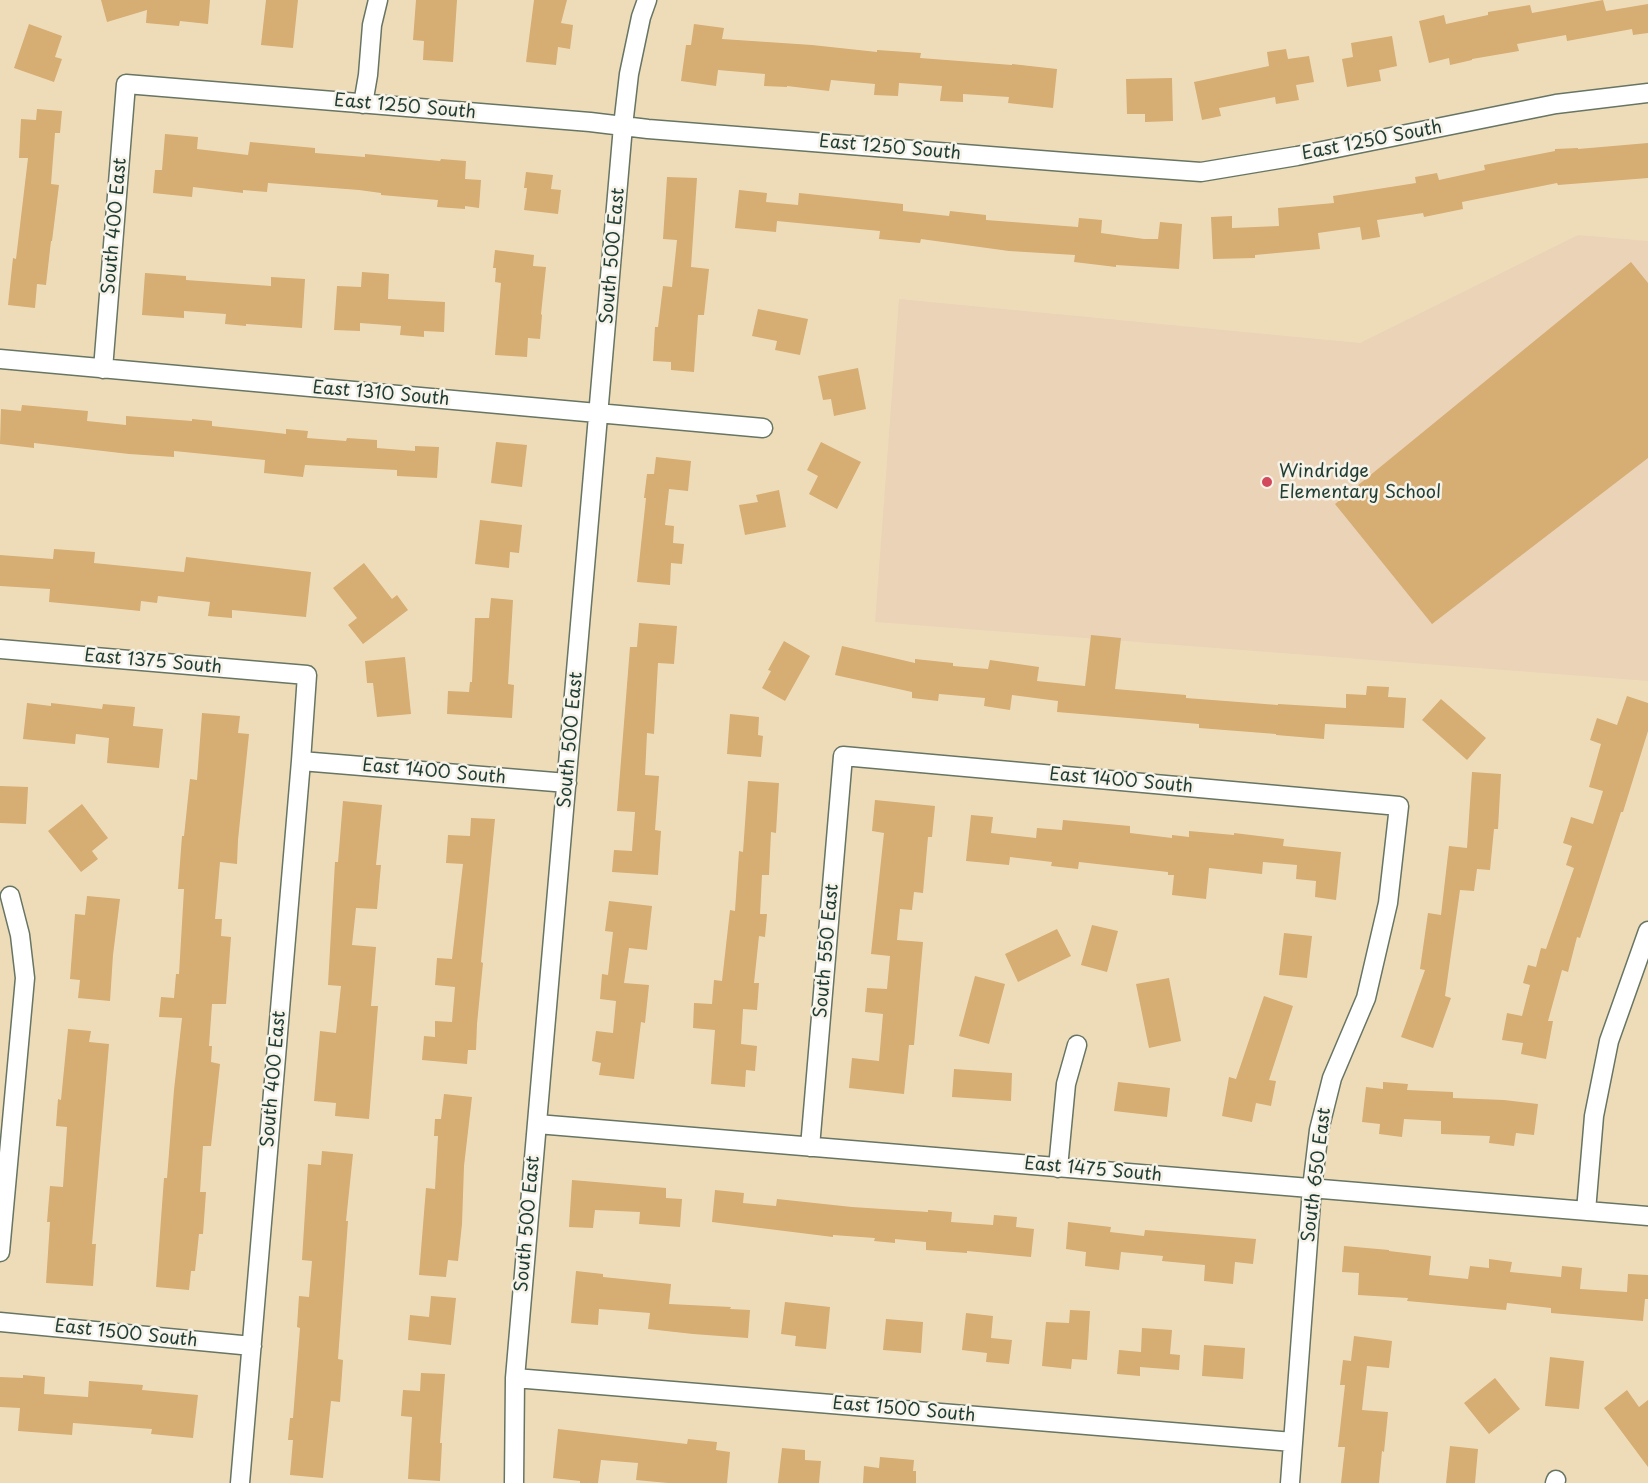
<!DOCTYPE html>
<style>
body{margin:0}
canvas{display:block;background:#eedcb9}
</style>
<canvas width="1648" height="1483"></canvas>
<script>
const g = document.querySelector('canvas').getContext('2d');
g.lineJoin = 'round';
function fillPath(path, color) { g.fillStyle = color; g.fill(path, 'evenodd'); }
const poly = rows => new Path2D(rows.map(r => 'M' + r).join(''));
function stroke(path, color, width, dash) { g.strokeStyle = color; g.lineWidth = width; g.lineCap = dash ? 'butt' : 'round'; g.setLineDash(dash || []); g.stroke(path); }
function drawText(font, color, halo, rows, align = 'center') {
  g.font = font + ' "Playpen Sans",sans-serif'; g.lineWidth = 5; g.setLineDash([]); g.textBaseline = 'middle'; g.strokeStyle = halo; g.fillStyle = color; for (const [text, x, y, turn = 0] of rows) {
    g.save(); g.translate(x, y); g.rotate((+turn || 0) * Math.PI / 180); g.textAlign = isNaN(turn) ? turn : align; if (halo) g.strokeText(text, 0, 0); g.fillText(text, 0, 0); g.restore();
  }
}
fillPath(poly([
 [1578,235,1648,241,1648,681,875,622,899,299,1360,343]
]), '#ebd3b8');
fillPath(poly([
 [101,0,210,0,208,24,180,21,179,26,146,23,147,10,107,22],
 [266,0,298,0,293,48,261,45],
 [416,0,457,0,453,62,423,60,424,41,413,40],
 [534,0,567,0,561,23,573,25,570,49,558,47,556,65,526,62],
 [1603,0,1606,11,1648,4,1648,33,1633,35,1632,29,1567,41,1566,35,1517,44,1519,51,1472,59,1472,60,1450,65,1449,58,1429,63,1419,21,1444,15,1446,24,1488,15,1488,12,1530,5,1532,13],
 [29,24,62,36,55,57,62,59,54,82,14,68],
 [694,24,724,28,722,39,812,45,877,52,877,50,921,53,920,58,1012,65,1012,64,1057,69,1053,108,1008,103,1009,97,963,94,963,102,940,101,942,86,899,83,898,96,874,95,875,84,831,80,829,91,787,86,787,87,764,86,765,74,718,70,716,86,681,81,686,45,691,45],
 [1392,36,1397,66,1379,70,1381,81,1347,87,1342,59,1353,57,1351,43],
 [1286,49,1288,59,1309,56,1314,82,1296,85,1299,100,1276,104,1275,97,1219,108,1221,116,1202,120,1194,82,1269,66,1267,52],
 [1172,78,1173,121,1145,122,1145,114,1127,114,1126,79],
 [37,109,62,111,60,133,55,133,51,184,59,185,52,241,51,241,46,285,37,284,35,308,8,305,13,258,16,259,28,158,19,158,21,119,36,120],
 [165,134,198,137,197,149,248,155,250,142,315,148,315,153,365,157,365,154,440,161,441,159,466,161,465,179,481,180,479,208,465,206,465,209,437,207,438,200,381,195,381,193,359,190,268,183,267,192,243,190,243,193,193,187,192,197,153,193,155,170,162,170],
 [1648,143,1648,178,1558,185,1557,183,1462,202,1463,209,1424,217,1423,213,1377,220,1380,237,1362,240,1360,227,1318,233,1320,249,1255,255,1255,258,1213,259,1211,217,1232,216,1232,228,1279,226,1278,208,1334,203,1333,196,1416,183,1415,177,1437,173,1439,180,1485,170,1484,165,1555,151,1555,149,1578,148,1578,149],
 [526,172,553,175,551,189,561,190,558,214,524,210,527,188,524,188],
 [667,177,697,178,691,267,709,269,704,315,698,315,694,372,671,370,671,362,653,361,655,327,658,327,663,286,672,287,677,240,663,239],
 [739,190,767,193,766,202,798,205,799,193,903,204,903,211,949,216,950,211,986,215,986,220,1078,227,1079,218,1102,220,1101,233,1144,239,1158,239,1160,222,1182,224,1179,269,1116,265,1116,267,1074,262,1075,255,1009,251,921,239,920,243,879,239,880,231,777,221,776,232,735,228],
 [495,250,534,255,533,266,546,267,541,314,542,315,540,339,528,338,527,357,495,355,501,283,495,282,496,268,493,268],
 [1631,262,1648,283,1648,458,1432,624,1335,504],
 [362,272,389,274,388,299,445,302,444,332,424,331,424,337,400,335,401,326,360,323,360,331,334,330,337,286,361,287],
 [145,273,186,276,186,280,271,286,271,277,305,279,302,328,246,324,246,326,225,324,226,314,184,311,184,318,142,315],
 [758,309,808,319,800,355,775,350,777,341,752,336],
 [858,368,866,409,834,416,831,399,823,400,818,376],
 [22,405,88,411,87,421,126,425,126,416,192,421,192,419,212,421,212,426,260,431,286,434,286,429,308,431,307,438,346,441,347,438,377,440,377,448,415,451,415,446,439,447,437,478,397,476,397,470,305,465,303,477,264,473,265,460,174,451,174,457,129,454,34,443,34,448,0,444,1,409,21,411],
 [496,442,527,445,522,487,491,483],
 [821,442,861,462,837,509,809,494,818,476,807,470],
 [656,457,691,461,688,491,669,489,665,525,674,526,673,543,684,544,682,564,671,563,670,585,637,582,646,498,644,498,647,474,654,474],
 [779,490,786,527,745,535,739,505,758,502,756,495],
 [480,520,522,525,519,553,510,552,509,568,475,564],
 [54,549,95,552,94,563,184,572,186,557,311,572,306,617,232,610,232,618,208,616,210,602,158,596,157,603,141,601,140,611,102,607,49,602,50,589,0,586,0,555,53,559],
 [364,563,392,599,397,595,408,610,363,644,348,625,357,618,333,588],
 [491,598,513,600,508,684,514,685,512,718,447,714,448,691,469,692,470,682,472,682,475,618,489,618],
 [639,623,677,626,674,664,658,663,654,734,647,733,645,775,659,776,655,830,661,831,658,875,612,872,614,850,632,851,635,812,617,811,630,647,637,647],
 [1091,635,1121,638,1115,689,1186,695,1186,698,1278,705,1278,704,1346,708,1346,694,1366,695,1367,686,1389,687,1388,697,1406,698,1404,728,1325,724,1324,739,1276,735,1276,734,1199,728,1199,724,1057,712,1058,701,1012,695,1010,710,984,706,985,698,939,694,938,701,912,698,912,692,835,675,842,646,915,663,915,659,953,663,953,666,988,669,990,660,1039,667,1037,681,1085,686],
 [784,641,810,656,785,701,762,688,771,671,768,670],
 [405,657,411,714,377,717,373,683,367,683,365,661],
 [1627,696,1648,703,1648,731,1623,812,1621,812,1580,938,1577,937,1568,972,1562,970,1548,1021,1553,1021,1546,1059,1521,1054,1523,1043,1502,1040,1507,1013,1522,1016,1530,985,1523,983,1528,965,1536,967,1541,948,1546,949,1574,868,1566,865,1572,846,1563,843,1571,817,1593,824,1603,791,1589,787,1601,744,1590,740,1597,718,1617,725],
 [1441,699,1486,738,1467,760,1422,720],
 [27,703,51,706,51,703,102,709,103,704,135,707,133,726,163,729,159,768,107,763,109,738,76,734,75,744,23,739],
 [202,713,240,716,238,733,249,734,238,840,237,864,220,862,215,919,222,919,221,936,231,937,226,1004,212,1004,209,1046,212,1046,211,1062,220,1064,211,1146,203,1146,200,1192,206,1192,203,1234,199,1234,195,1271,191,1271,189,1290,156,1287,164,1178,167,1178,174,1090,182,1018,159,1017,161,997,174,998,176,974,179,974,184,889,178,889,182,836,184,836,190,779,197,780],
 [730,714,759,717,758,735,763,736,761,757,727,754],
 [1472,772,1501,774,1498,829,1494,829,1490,870,1477,869,1474,891,1460,890,1445,996,1451,998,1433,1048,1401,1037,1425,970,1420,969,1428,913,1441,915,1449,846,1467,848],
 [748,781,779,783,776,833,771,832,769,875,762,875,760,914,767,914,765,937,759,936,754,983,759,983,757,1010,743,1009,741,1044,757,1046,755,1071,746,1070,745,1087,711,1084,715,1030,693,1028,694,1003,712,1004,714,980,722,981,730,910,735,911,739,851,743,852],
 [0,786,28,787,26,824,0,823],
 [875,800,935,806,932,837,928,837,923,893,914,892,912,910,900,909,897,940,923,942,914,1045,909,1045,904,1094,849,1088,852,1058,879,1061,883,1014,865,1012,867,988,887,989,890,956,871,954,884,833,872,831],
 [343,801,382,805,376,865,381,865,377,909,356,908,352,945,376,947,371,1006,378,1006,369,1119,335,1116,336,1103,314,1101,320,1031,336,1033,341,986,328,985,335,862,338,862],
 [82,804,108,838,92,851,98,859,81,872,48,831],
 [971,815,993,817,991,833,1036,838,1037,828,1062,830,1063,820,1130,826,1130,833,1172,838,1172,835,1189,837,1189,831,1234,835,1234,833,1284,839,1283,846,1341,852,1336,900,1315,897,1316,881,1296,879,1297,865,1263,862,1262,874,1209,868,1206,899,1172,895,1174,875,1168,875,1168,872,1079,862,1078,869,1051,866,1052,862,1010,857,1009,865,966,861],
 [471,818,495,819,481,962,483,963,477,1024,476,1050,468,1050,467,1064,422,1060,424,1036,435,1037,435,1021,452,1022,455,987,435,985,437,958,452,959,463,864,446,863,448,835,470,836],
 [87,896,120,899,113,955,110,1001,78,998,80,980,70,979,75,914,85,915],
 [609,901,652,906,647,950,629,948,624,983,649,985,645,1023,641,1022,634,1079,599,1075,601,1063,592,1061,596,1031,613,1033,616,1001,600,999,602,974,608,975,613,932,605,931],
 [1092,925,1118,931,1107,972,1081,965],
 [1057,929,1071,956,1018,982,1005,954],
 [1284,933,1312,936,1307,978,1279,975],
 [975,976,1005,984,989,1044,959,1036],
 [1169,978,1181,1041,1149,1048,1136,984],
 [1264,996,1293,1006,1269,1080,1276,1081,1271,1106,1256,1103,1252,1122,1222,1116,1229,1077,1236,1079],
 [68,1029,91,1031,89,1042,109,1044,92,1244,96,1244,93,1286,46,1283,50,1222,47,1222,50,1186,63,1187,67,1127,56,1126,58,1099,61,1100],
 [954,1069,1012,1073,1011,1101,952,1097],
 [1118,1082,1170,1088,1167,1117,1114,1111],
 [1383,1082,1408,1084,1407,1090,1453,1092,1453,1098,1504,1100,1538,1104,1534,1135,1516,1133,1514,1146,1489,1143,1490,1136,1441,1134,1441,1121,1404,1119,1402,1137,1379,1134,1380,1124,1362,1122,1366,1087,1383,1089],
 [444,1094,472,1097,464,1166,462,1224,458,1261,448,1260,446,1277,419,1275,426,1188,435,1189,438,1136,434,1136,435,1119,441,1119],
 [322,1151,353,1154,346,1221,348,1221,338,1359,343,1360,340,1402,331,1401,323,1478,290,1475,293,1440,288,1440,290,1418,293,1418,300,1328,297,1327,299,1296,309,1297,312,1261,302,1260,308,1164,321,1165],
 [572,1180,666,1188,666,1198,682,1199,680,1227,639,1224,640,1212,595,1210,593,1228,569,1227],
 [715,1190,744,1193,743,1203,776,1206,777,1199,852,1207,928,1212,928,1210,952,1212,951,1222,993,1225,994,1215,1017,1217,1016,1227,1034,1229,1031,1257,967,1251,967,1253,926,1250,926,1242,895,1239,895,1243,874,1241,875,1238,833,1235,833,1237,712,1222],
 [1068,1222,1111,1227,1110,1232,1144,1236,1145,1230,1256,1239,1253,1264,1235,1262,1233,1284,1204,1281,1205,1265,1162,1261,1163,1256,1121,1252,1119,1270,1085,1266,1086,1252,1066,1249],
 [1344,1246,1389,1250,1389,1251,1431,1256,1429,1275,1468,1279,1470,1266,1489,1268,1489,1259,1512,1262,1510,1272,1561,1277,1562,1266,1582,1268,1580,1289,1627,1292,1628,1274,1648,1275,1648,1299,1645,1299,1643,1321,1551,1313,1551,1308,1507,1303,1506,1310,1407,1301,1408,1298,1358,1295,1359,1273,1342,1272],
 [576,1271,603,1274,603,1277,671,1284,669,1304,731,1307,730,1309,750,1310,748,1338,693,1334,648,1329,650,1313,599,1309,598,1325,571,1323],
 [431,1296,456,1298,451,1345,408,1340,410,1315,429,1317],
 [785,1302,830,1307,826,1349,795,1346,796,1336,781,1334],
 [1070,1310,1090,1311,1087,1360,1072,1359,1071,1369,1042,1366,1046,1322,1069,1323],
 [966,1313,993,1316,991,1338,1012,1340,1009,1364,986,1362,987,1353,962,1350],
 [886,1319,923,1322,921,1353,883,1350],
 [1142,1328,1172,1330,1170,1354,1180,1355,1179,1370,1140,1367,1140,1376,1117,1374,1119,1350,1141,1352],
 [1354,1336,1392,1341,1389,1368,1367,1366,1362,1410,1388,1412,1384,1452,1382,1451,1379,1483,1341,1483,1345,1447,1338,1447,1345,1385,1340,1385,1343,1360,1351,1361],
 [1204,1345,1245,1348,1243,1379,1202,1376],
 [1550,1357,1584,1361,1579,1409,1545,1406],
 [421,1373,445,1374,440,1443,442,1443,440,1481,408,1479,412,1417,401,1416,403,1390,420,1391],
 [23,1375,45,1377,44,1394,88,1397,89,1381,143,1385,142,1390,198,1395,193,1438,151,1434,152,1429,73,1423,72,1435,18,1431,20,1408,0,1407,0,1377,23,1378],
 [1495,1378,1520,1409,1489,1434,1464,1403],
 [1627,1390,1639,1407,1648,1400,1648,1467,1604,1408],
 [558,1429,687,1444,688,1439,717,1442,716,1450,730,1452,727,1483,668,1483,636,1480,638,1463,601,1460,598,1483,580,1483,580,1481,553,1478],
 [1450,1446,1478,1449,1475,1483,1446,1483],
 [782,1448,805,1450,805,1460,821,1461,819,1483,778,1483],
 [880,1457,914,1460,913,1471,916,1471,916,1483,863,1483,864,1466,879,1468]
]), '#d6ad73');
const minor = poly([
 [363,104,368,75,372,25,378,0],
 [0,359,763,428],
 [103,369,126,84,590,122,648,129,1078,163,1201,172,1297,156,1556,104,1648,93],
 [0,649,307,675,301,761,240,1483],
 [301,761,567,783],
 [537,1124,1648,1216],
 [810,1147,843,756,1399,806,1388,903,1366,998,1332,1078,1319,1130,1312,1188,1290,1483],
 [1058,1168,1066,1084,1077,1045],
 [1586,1211,1594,1116,1609,1041,1648,931],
 [0,1252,25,978,20,935,10,896],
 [0,1322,252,1346],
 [515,1378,1293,1442],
 [514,1483,515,1378,623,126,629,74,641,17,647,0],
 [1555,1483,1556,1480]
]);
stroke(minor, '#677563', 21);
stroke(minor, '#fff', 18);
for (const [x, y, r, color] of [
 [1267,482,6,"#d1495b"]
]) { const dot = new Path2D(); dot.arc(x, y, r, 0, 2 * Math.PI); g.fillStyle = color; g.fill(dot); stroke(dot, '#f7f3e8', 2); }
drawText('18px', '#1f3d34', '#f7f3e8', [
 ["East 1250 South",405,107,5],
 ["East 1250 South",1372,141,-11],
 ["East 1250 South",890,148,5],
 ["South 400 East",115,226,-85],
 ["South 500 East",613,256,-85],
 ["East 1310 South",381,394,5],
 ["East 1375 South",153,662,5],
 ["South 500 East",571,740,-85],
 ["East 1400 South",434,772,5],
 ["East 1400 South",1121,781,5],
 ["South 550 East",827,951,-85],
 ["South 400 East",274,1079,-85],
 ["East 1475 South",1093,1170,5],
 ["South 650 East",1317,1175,-83],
 ["South 500 East",528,1224,-85],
 ["East 1500 South",126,1334,6],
 ["East 1500 South",904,1410,5]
]);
drawText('18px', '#1f3d34', '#f7f3e8', [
 ["Windridge",1279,472],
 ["Elementary School",1279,493]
], 'left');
</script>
